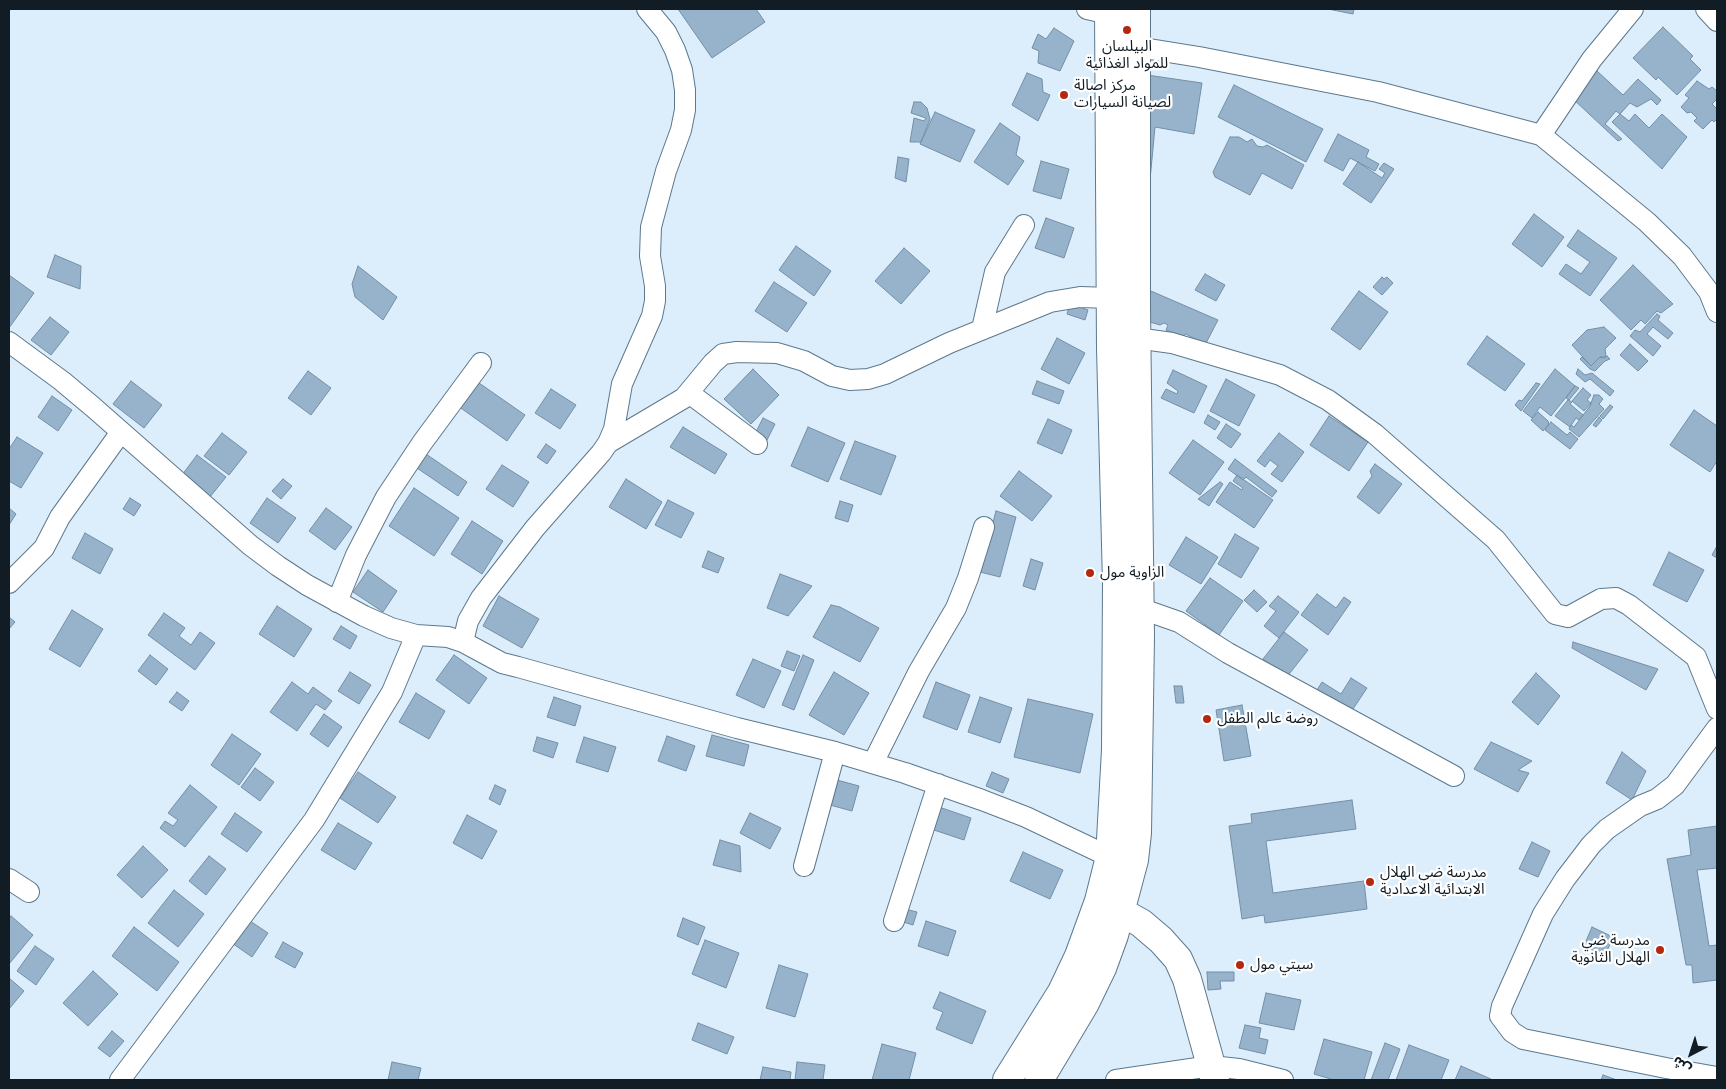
<!DOCTYPE html>
<meta charset="utf-8">
<style>
body{margin:0}
#map{position:relative;width:1726px;height:1089px;overflow:hidden;background:#dceefc;font-family:"Space Grotesk","Noto Sans Arabic",sans-serif}
canvas{display:block}
.frame{position:absolute;inset:0;border:10px solid #111c24;pointer-events:none}
.north{position:absolute;left:1666px;top:1029px;width:50px;height:50px;-webkit-text-stroke:4px #fff;paint-order:stroke;rotate:220deg;font-size:14px;font-weight:700;line-height:20px;text-align:center;color:#111c24}
.north::after{content:'';display:block;margin:auto;width:18px;height:22px;background:#111c24;clip-path:polygon(50% 0,100% 100%,50% 72%,0 100%)}
</style>
<div id="map">
<canvas width="1726" height="1089"></canvas>
<div class="frame"></div>
<div class="north">ش</div>
</div>
<script>
const g = document.querySelector('canvas').getContext('2d');
g.lineJoin = 'round';
function fillPath(path, color) { g.fillStyle = color; g.fill(path, 'evenodd'); }
const poly = rows => new Path2D(rows.map(r => 'M' + r).join(''));
function stroke(path, color, width, dash) { g.strokeStyle = color; g.lineWidth = width; g.lineCap = dash ? 'butt' : 'round'; g.setLineDash(dash || []); g.stroke(path); }
function drawText(font, color, halo, rows, align = 'center') {
  g.font = font + ' "Space Grotesk","Noto Sans Arabic",sans-serif'; g.lineWidth = 4.5; g.setLineDash([]); g.textBaseline = 'middle'; g.strokeStyle = halo; g.fillStyle = color; for (const [text, x, y, turn = 0] of rows) {
    g.save(); g.translate(x, y); g.rotate((+turn || 0) * Math.PI / 180); g.textAlign = isNaN(turn) ? turn : align; if (halo) g.strokeText(text, 0, 0); g.fillText(text, 0, 0); g.restore();
  }
}
const building = poly([
 [678,9,756,9,765,22,712,58,678,9],
 [1328,9,1354,9,1353,14,1328,9],
 [1663,27,1693,56,1690,59,1701,70,1677,95,1658,77,1656,80,1633,58,1663,27],
 [1054,28,1074,41,1060,71,1038,63,1039,51,1032,48,1038,34,1046,39,1054,28],
 [1597,71,1623,95,1638,79,1661,100,1657,105,1651,99,1637,107,1630,103,1620,114,1616,111,1605,124,1622,139,1618,141,1572,98,1597,71],
 [1027,73,1042,79,1043,92,1050,95,1038,121,1012,105,1027,73],
 [1147,75,1202,83,1194,134,1155,127,1150,180,1139,177,1147,75],
 [1697,81,1709,89,1712,87,1717,91,1717,99,1712,104,1717,109,1717,119,1714,122,1712,120,1703,129,1694,121,1697,118,1691,112,1687,113,1681,107,1689,98,1685,95,1697,81],
 [1234,85,1323,129,1306,162,1218,117,1234,85],
 [914,102,921,102,927,108,930,119,921,142,910,142,914,118,924,121,926,118,911,113,914,102],
 [935,112,975,130,960,162,920,144,935,112],
 [1620,114,1629,121,1635,114,1649,128,1662,114,1687,137,1662,169,1612,122,1620,114],
 [1000,123,1020,137,1016,155,1024,161,1008,185,974,162,1000,123],
 [1338,134,1369,150,1366,157,1379,164,1375,171,1350,158,1343,171,1324,161,1338,134],
 [1230,137,1239,137,1247,142,1252,139,1257,146,1263,147,1267,145,1304,165,1292,189,1262,173,1250,195,1215,177,1213,172,1230,137],
 [898,157,909,159,906,182,895,178,898,157],
 [1041,161,1069,169,1061,199,1033,191,1041,161],
 [1358,162,1382,178,1385,173,1379,169,1384,163,1394,169,1371,203,1343,184,1358,162],
 [1534,214,1564,237,1542,267,1512,244,1534,214],
 [1046,218,1074,228,1064,258,1035,248,1046,218],
 [1578,230,1617,258,1590,296,1559,274,1566,264,1581,274,1590,262,1567,246,1578,230],
 [796,246,831,271,814,296,779,270,796,246],
 [904,248,930,271,901,304,875,281,904,248],
 [55,255,81,266,80,289,47,277,55,255],
 [1633,265,1673,304,1661,313,1657,311,1645,324,1641,320,1631,330,1600,300,1633,265],
 [358,266,397,297,383,320,355,297,352,284,358,266],
 [1205,274,1225,285,1216,301,1195,290,1205,274],
 [9,275,34,293,9,328,9,275],
 [1382,277,1384,279,1387,277,1393,283,1382,295,1373,287,1382,277],
 [774,282,807,303,787,332,755,311,774,282],
 [1144,288,1218,320,1205,345,1186,334,1183,336,1166,330,1168,325,1164,323,1160,325,1143,320,1144,288],
 [1359,291,1388,312,1360,350,1331,329,1359,291],
 [1070,304,1088,310,1085,320,1067,314,1070,304],
 [1657,314,1660,316,1658,320,1673,333,1668,339,1653,327,1647,334,1661,346,1653,356,1630,336,1635,330,1640,332,1657,314],
 [50,317,69,332,51,355,31,340,50,317],
 [1604,327,1616,338,1605,349,1606,357,1600,357,1591,366,1572,345,1587,330,1604,327],
 [1487,336,1525,364,1505,391,1467,364,1487,336],
 [1057,338,1085,353,1069,384,1041,369,1057,338],
 [1630,344,1648,361,1638,371,1620,355,1630,344],
 [1607,356,1610,359,1605,361,1595,371,1590,369,1580,359,1582,357,1591,366,1600,357,1604,358,1607,356],
 [753,369,779,395,751,424,724,399,753,369],
 [1555,369,1575,386,1551,416,1540,407,1532,418,1523,411,1555,369],
 [1578,369,1585,375,1592,373,1614,391,1610,396,1590,379,1585,382,1576,374,1578,369],
 [1173,370,1207,386,1194,413,1161,398,1166,389,1177,394,1178,391,1167,383,1173,370],
 [308,371,331,388,311,415,288,398,308,371],
 [469,376,525,415,507,441,451,401,469,376],
 [1226,379,1255,395,1239,426,1210,411,1226,379],
 [131,381,162,405,144,428,113,404,131,381],
 [1037,381,1064,391,1059,404,1032,394,1037,381],
 [1536,383,1540,384,1521,411,1515,405,1519,400,1522,401,1536,383],
 [1575,386,1579,388,1569,400,1566,398,1575,386],
 [1583,388,1591,395,1587,400,1591,403,1584,411,1572,401,1583,388],
 [551,389,576,405,560,429,535,413,551,389],
 [1594,395,1599,395,1603,399,1599,404,1604,409,1579,437,1569,429,1571,425,1574,427,1590,406,1594,395],
 [52,396,72,410,58,431,38,417,52,396],
 [1568,400,1572,402,1570,404,1583,415,1579,420,1576,418,1570,427,1555,416,1568,400],
 [1610,405,1613,407,1603,419,1600,416,1610,405],
 [1694,410,1717,426,1717,461,1710,472,1670,445,1694,410],
 [1538,412,1548,421,1549,424,1543,431,1531,420,1538,412],
 [1208,415,1220,422,1215,430,1204,423,1208,415],
 [1329,416,1368,442,1349,471,1310,445,1329,416],
 [1599,417,1602,420,1596,427,1593,425,1599,417],
 [763,418,775,424,767,440,755,434,763,418],
 [1048,419,1072,430,1062,454,1037,443,1048,419],
 [1551,422,1567,435,1570,432,1578,439,1570,449,1545,430,1551,422],
 [1226,424,1241,434,1231,448,1217,438,1226,424],
 [683,427,727,454,715,474,670,447,683,427],
 [808,427,845,443,828,482,791,466,808,427],
 [222,433,247,452,229,475,204,456,222,433],
 [1279,433,1304,452,1282,482,1271,474,1278,466,1270,460,1265,467,1257,461,1279,433],
 [17,437,43,453,21,488,9,481,9,449,17,437],
 [1193,440,1224,462,1200,495,1169,473,1193,440],
 [855,441,896,456,881,495,840,479,855,441],
 [546,444,556,451,547,464,537,457,546,444],
 [423,452,467,482,458,496,414,466,423,452],
 [197,455,226,477,210,497,182,475,197,455],
 [1235,459,1277,491,1272,497,1246,477,1243,480,1228,469,1235,459],
 [1375,464,1402,484,1379,514,1357,497,1372,476,1370,471,1375,464],
 [502,465,529,482,513,507,486,489,502,465],
 [1019,471,1052,496,1032,521,1000,496,1019,471],
 [1237,475,1273,500,1254,528,1216,502,1230,482,1242,490,1243,488,1233,481,1237,475],
 [283,479,292,486,281,499,272,491,283,479],
 [626,479,662,502,646,529,609,507,626,479],
 [1220,482,1223,484,1209,506,1198,499,1220,482],
 [414,488,459,518,434,556,389,526,414,488],
 [130,498,141,505,134,516,123,509,130,498],
 [267,498,296,518,278,543,250,523,267,498],
 [668,500,694,513,681,538,655,525,668,500],
 [840,501,853,505,848,522,835,518,840,501],
 [9,508,16,514,9,525,9,508],
 [326,508,352,527,335,550,309,531,326,508],
 [996,511,1016,517,1000,577,980,572,996,511],
 [472,521,503,541,482,574,451,554,472,521],
 [85,533,113,549,100,574,72,558,85,533],
 [1235,534,1259,548,1241,578,1218,564,1235,534],
 [1186,537,1218,557,1201,584,1169,565,1186,537],
 [1717,546,1717,558,1712,555,1717,546],
 [708,551,724,558,718,573,702,567,708,551],
 [1669,552,1704,570,1687,602,1653,585,1669,552],
 [1031,559,1043,563,1035,590,1023,586,1031,559],
 [368,570,397,591,383,612,353,592,368,570],
 [780,574,812,586,788,616,767,608,780,574],
 [1210,578,1243,601,1219,635,1186,611,1210,578],
 [1254,590,1267,602,1257,612,1244,600,1254,590],
 [1317,594,1336,608,1344,597,1351,602,1328,635,1301,615,1317,594],
 [499,596,539,619,522,648,483,626,499,596],
 [1278,596,1299,612,1279,638,1264,626,1276,611,1269,606,1278,596],
 [831,605,840,607,879,628,860,662,813,637,831,605],
 [277,606,312,629,294,657,259,634,277,606],
 [72,610,103,629,80,667,49,649,72,610],
 [164,613,185,628,179,636,191,645,200,632,215,643,195,670,148,635,164,613],
 [9,617,15,622,9,629,9,617],
 [341,626,357,636,350,649,333,639,341,626],
 [1284,632,1308,650,1286,678,1263,659,1284,632],
 [1573,642,1658,669,1646,690,1572,648,1573,642],
 [787,651,800,656,794,671,781,666,787,651],
 [150,655,168,669,156,685,138,671,150,655],
 [454,655,487,678,469,704,436,680,454,655],
 [803,655,814,660,794,710,782,705,803,655],
 [753,659,781,671,764,708,736,695,753,659],
 [350,672,371,685,359,704,338,691,350,672],
 [834,672,869,693,844,735,809,715,834,672],
 [1536,673,1560,696,1538,725,1512,702,1536,673],
 [1351,678,1367,688,1349,715,1315,693,1322,682,1341,694,1351,678],
 [292,682,308,694,313,687,332,701,325,710,316,704,297,731,270,712,292,682],
 [936,682,970,695,957,730,923,717,936,682],
 [1174,686,1182,686,1184,703,1176,703,1174,686],
 [177,692,189,701,182,711,169,702,177,692],
 [416,693,445,711,429,739,399,722,416,693],
 [554,697,581,706,575,726,547,717,554,697],
 [980,697,1012,708,1000,743,968,732,980,697],
 [1028,699,1093,714,1080,773,1014,757,1028,699],
 [1242,705,1251,756,1224,761,1216,710,1242,705],
 [324,714,342,727,328,747,310,734,324,714],
 [232,734,261,754,239,785,211,765,232,734],
 [712,735,749,745,744,766,706,756,712,735],
 [667,736,695,746,686,771,658,761,667,736],
 [537,737,558,743,553,758,533,751,537,737],
 [584,737,616,747,608,772,576,762,584,737],
 [1491,742,1532,761,1518,770,1529,773,1518,792,1474,769,1491,742],
 [1622,752,1646,771,1632,800,1606,783,1622,752],
 [255,768,274,782,260,801,241,787,255,768],
 [358,772,396,797,378,823,340,798,358,772],
 [992,772,1009,779,1003,793,986,786,992,772],
 [837,780,859,786,852,811,830,805,837,780],
 [190,785,217,807,185,847,160,828,165,821,173,826,178,820,168,813,190,785],
 [495,785,506,790,500,805,489,799,495,785],
 [1352,800,1356,829,1266,841,1273,893,1364,881,1367,909,1265,923,1264,915,1242,919,1229,826,1252,823,1251,814,1352,800],
 [939,807,971,818,964,840,931,829,939,807],
 [235,813,262,832,247,852,221,834,235,813],
 [750,813,781,828,770,849,740,833,750,813],
 [467,815,497,831,482,859,453,843,467,815],
 [338,823,372,843,355,870,321,850,338,823],
 [1717,826,1717,868,1697,870,1709,946,1717,945,1717,980,1693,983,1692,965,1686,965,1667,859,1691,855,1688,830,1717,826],
 [720,840,740,846,741,872,713,865,720,840],
 [1532,842,1550,851,1538,877,1519,869,1532,842],
 [143,846,168,870,142,898,117,875,143,846],
 [1023,852,1063,870,1050,899,1010,881,1023,852],
 [209,856,226,869,206,895,189,881,209,856],
 [174,890,204,914,178,947,148,923,174,890],
 [901,908,917,912,913,925,897,920,901,908],
 [11,916,33,935,9,964,9,919,11,916],
 [244,917,268,933,252,957,229,941,244,917],
 [683,918,705,927,698,945,677,936,683,918],
 [926,921,956,931,948,956,918,946,926,921],
 [134,927,179,962,157,991,112,956,134,927],
 [1592,927,1613,937,1605,956,1584,946,1592,927],
 [705,940,739,953,726,988,692,974,705,940],
 [283,942,303,953,295,968,275,957,283,942],
 [35,946,54,959,36,985,17,971,35,946],
 [779,965,808,974,795,1017,766,1008,779,965],
 [93,971,118,994,88,1026,63,1003,93,971],
 [1207,972,1234,972,1234,981,1220,981,1221,989,1208,990,1207,972],
 [9,978,24,991,9,1009,9,978],
 [940,992,986,1011,972,1044,936,1029,943,1012,933,1008,940,992],
 [1266,993,1301,1000,1294,1030,1259,1023,1266,993],
 [698,1023,734,1037,727,1054,692,1040,698,1023],
 [1245,1025,1261,1028,1259,1038,1268,1040,1265,1054,1239,1048,1245,1025],
 [112,1031,124,1041,110,1057,98,1048,112,1031],
 [1324,1039,1372,1052,1364,1080,1334,1080,1314,1074,1324,1039],
 [1385,1043,1400,1049,1388,1080,1371,1080,1385,1043],
 [882,1044,916,1053,909,1080,872,1080,882,1044],
 [1409,1045,1449,1060,1441,1080,1396,1080,1409,1045],
 [392,1062,421,1068,418,1080,388,1080,392,1062],
 [797,1062,825,1065,823,1080,795,1080,797,1062],
 [1461,1066,1491,1079,1490,1080,1455,1080,1461,1066],
 [763,1067,791,1072,790,1080,760,1080,763,1067],
 [1603,1075,1617,1080,1601,1080,1603,1075]
]);
fillPath(building, '#96b3cb');
stroke(building, '#748fa5', 1);
const minor = poly([
 [1087,9,1109,14],
 [1706,9,1717,21],
 [1137,47,1199,57,1378,92,1541,135,1592,59,1633,9],
 [1541,135,1647,222,1682,256,1709,292,1717,312],
 [982,329,995,272,1024,225],
 [1136,338,1172,343,1280,375,1328,400,1375,434,1496,540,1555,614,1568,617,1601,599,1616,598,1629,605,1696,657,1717,709],
 [9,342,62,381,93,407,250,545,278,566,307,585,364,616,391,628,416,635,448,637,463,642,502,663,518,667,737,728,835,752,905,773,982,800,1026,817,1110,857],
 [689,393,757,444],
 [608,443,684,398,713,363,723,354,737,352,777,353,804,361,832,376,850,380,868,379,885,374,949,343,1050,302,1080,297,1111,298],
 [9,583,44,548,60,517,121,432],
 [337,602,356,555,386,497,422,443,481,363],
 [1139,608,1179,622,1228,653,1454,776],
 [463,642,468,621,481,598,535,528,601,453,608,443,614,429,622,384,652,316,655,301,655,286,650,256,651,227,666,171,681,130,685,110,685,90,682,70,675,50,666,32,647,9],
 [1717,728,1675,785,1657,799,1640,806,1607,829,1591,845,1565,879,1543,914,1502,1006,1500,1016,1512,1032,1523,1039,1666,1068,1717,1077],
 [873,763,919,671,956,608,968,578,984,527],
 [804,866,835,752],
 [9,879,29,892],
 [894,921,938,784],
 [120,1080,314,820,392,692,416,635],
 [1116,1080,1211,1066,1239,1069,1283,1080]
]);
const secondary = poly([
 [1105,903,1141,923,1161,940,1178,959,1187,979,1215,1080],
 [1007,1080,1062,992,1079,956,1099,901,1110,857,1116,750,1117,584,1111,348,1109,9],
 [1039,1080,1085,1003,1102,968,1114,935,1134,860,1137,833,1140,637,1136,308,1136,9]
]);
stroke(minor, '#5d788c', 22);
stroke(secondary, '#5d788c', 30);
stroke(minor, '#fff', 20);
stroke(secondary, '#fff', 28);
for (const [x, y, r, color] of [
 [1127,30,5,"#b52810"],
 [1064,95,5,"#b52810"],
 [1090,573,5,"#b52810"],
 [1207,719,5,"#b52810"],
 [1370,882,5,"#b52810"],
 [1660,950,5,"#b52810"],
 [1240,965,5,"#b52810"]
]) { const dot = new Path2D(); dot.arc(x, y, r, 0, 2 * Math.PI); g.fillStyle = color; g.fill(dot); stroke(dot, '#fff', 2); }
drawText('15px', '#111c24', '#fff', [
 ["البيلسان",1127,47,"center"],
 ["للمواد الغذائية",1127,64,"center"],
 ["مركز اصالة",1074,86],
 ["لصيانة السيارات",1074,103],
 ["الزاوية مول",1100,573],
 ["روضة عالم الطفل",1217,719],
 ["مدرسة ضي الهلال",1380,873],
 ["الابتدائية الاعدادية",1380,890],
 ["مدرسة ضي",1650,941,"right"],
 ["الهلال الثانوية",1650,958,"right"],
 ["سيتي مول",1250,965]
], 'left');
</script>
